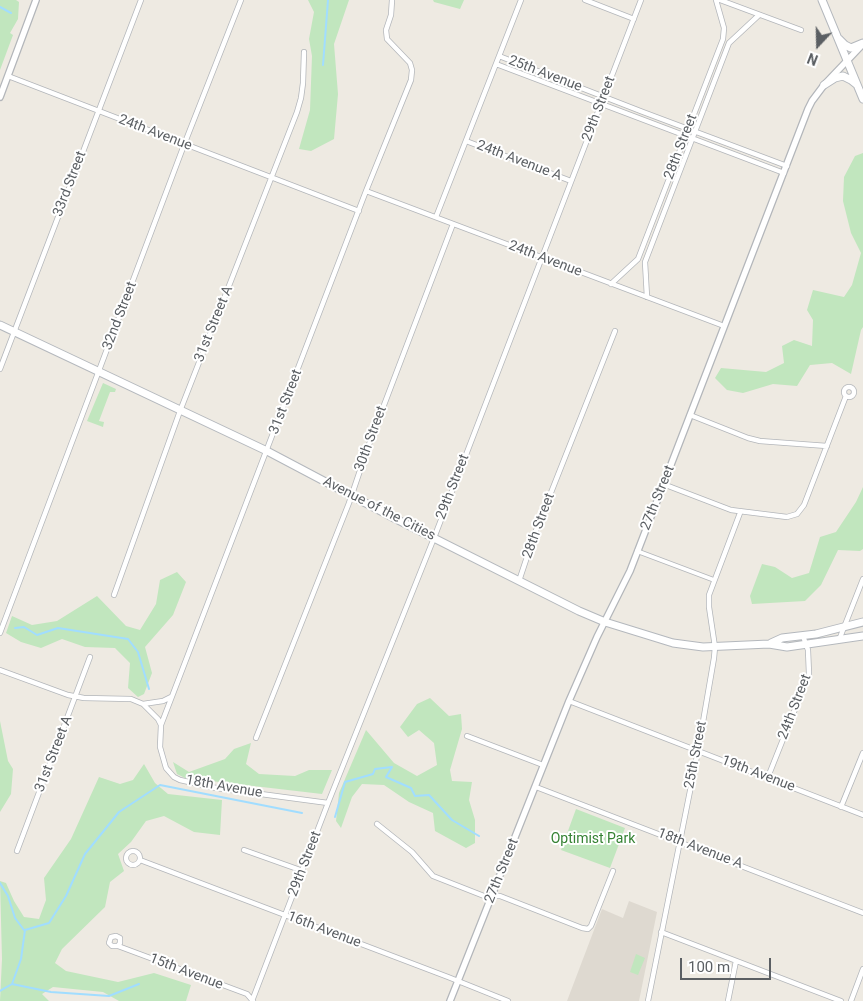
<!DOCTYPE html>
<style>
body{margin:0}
#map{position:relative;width:863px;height:1001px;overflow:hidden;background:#eeeae2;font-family:Roboto,sans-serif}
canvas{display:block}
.north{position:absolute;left:793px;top:20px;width:50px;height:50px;-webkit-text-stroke:4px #fff;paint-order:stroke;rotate:201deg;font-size:14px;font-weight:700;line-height:20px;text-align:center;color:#5b5f63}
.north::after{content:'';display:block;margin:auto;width:18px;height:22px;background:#5b5f63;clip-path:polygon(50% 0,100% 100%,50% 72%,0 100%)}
.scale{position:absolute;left:680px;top:958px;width:91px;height:22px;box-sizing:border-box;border:2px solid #5b5f63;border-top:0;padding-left:6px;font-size:15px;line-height:18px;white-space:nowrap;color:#5b5f63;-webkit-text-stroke:4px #fff;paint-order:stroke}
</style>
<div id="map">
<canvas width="863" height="1001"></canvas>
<div class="north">N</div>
<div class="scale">100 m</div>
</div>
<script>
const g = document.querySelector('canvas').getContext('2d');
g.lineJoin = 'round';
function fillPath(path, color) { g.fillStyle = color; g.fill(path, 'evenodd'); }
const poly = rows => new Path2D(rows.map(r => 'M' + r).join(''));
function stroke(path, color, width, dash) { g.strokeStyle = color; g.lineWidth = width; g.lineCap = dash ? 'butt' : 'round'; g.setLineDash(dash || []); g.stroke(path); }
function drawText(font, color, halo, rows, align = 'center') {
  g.font = font + ' Roboto,sans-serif'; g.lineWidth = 4; g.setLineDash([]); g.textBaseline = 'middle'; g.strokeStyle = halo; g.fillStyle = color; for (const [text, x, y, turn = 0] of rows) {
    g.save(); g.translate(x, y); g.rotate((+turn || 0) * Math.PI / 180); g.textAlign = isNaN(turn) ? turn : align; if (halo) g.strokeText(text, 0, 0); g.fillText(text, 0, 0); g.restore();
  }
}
fillPath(poly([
 [629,901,657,912,639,1001,567,1001,602,909,623,918]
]), '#ded9d0');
fillPath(poly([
 [0,0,16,0,19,2,18,19,10,33,13,35,0,70],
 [308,0,349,0,334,44,338,94,334,139,311,151,299,149,310,110,312,56,309,39,314,12],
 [433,0,464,0,460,9,434,2],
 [863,153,863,327,861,330,851,374,832,363,810,365,797,386,773,384,743,393,727,390,715,378,721,368,766,372,784,363,782,346,794,340,812,346,813,320,807,310,813,290,844,297,852,285,861,253,851,233,843,201,844,177,855,156],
 [103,383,116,389,115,392,110,392,99,421,104,422,103,427,87,421],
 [863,487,863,549,860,551,838,550,821,585,805,601,752,604,750,596,762,564,775,567,792,578,809,573,820,537,836,532,856,502],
 [177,572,186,582,173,615,145,647,152,673,144,694,138,697,128,688,130,663,115,648,85,647,62,639,41,648,21,642,6,633,12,616,32,625,57,621,97,596,126,626,140,630,156,604,160,580],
 [430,698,449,716,461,714,462,729,450,770,452,781,472,782,469,800,475,820,475,843,466,848,435,831,433,813,409,802,384,785,362,784,352,797,341,828,336,821,339,793,366,730,394,763,417,776,437,765,434,743,419,730,408,737,400,727,417,704],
 [0,721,8,761,13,769,11,794,0,812],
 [251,743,246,764,259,774,295,776,309,770,332,770,322,794,185,778,177,774,173,762,189,772,225,759,234,749],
 [144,764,155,783,168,794,222,800,220,835,194,832,164,816,146,821,131,842,118,854,124,871,110,882,105,907,62,949,55,963,66,971,118,982,154,973,191,985,186,1001,119,1001,103,992,53,987,42,994,49,1001,0,1001,2,959,0,881,6,883,14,901,24,917,39,919,46,900,44,878,71,839,99,777,120,784,133,780],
 [576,809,625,828,610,868,561,850],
 [636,954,645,958,638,975,630,972]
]), '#c1e6be');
stroke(poly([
 [0,7,11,13],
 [323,65,328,0],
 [15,628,24,627,37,635,58,628,128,639,138,652,149,689],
 [335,817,345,782,373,774,375,769,392,767,386,777,411,788,415,796,429,795,452,820,479,836],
 [0,883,8,896,15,918,24,930],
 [12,984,51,992,109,996,139,984],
 [0,991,12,984,21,959,25,930,49,923,66,896,85,854,119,812,160,785,302,813]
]), '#a1ddff', 2);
const pedestrian = poly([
 [637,551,714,580]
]);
const minor = poly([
 [585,0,634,19],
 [720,0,801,30],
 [499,56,643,112,787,166],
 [496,64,784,173],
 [8,76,359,211],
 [466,141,571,181],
 [366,191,724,326],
 [436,217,521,0],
 [611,284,638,259,723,39,724,28,716,0],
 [647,297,645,262,729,43,759,15],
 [0,369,141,0],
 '844 392a5 5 0 1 1 10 0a5 5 0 1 1-10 0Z',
 [690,415,748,438,760,441,827,446],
 [663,484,731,510,787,517,797,514,804,505,846,396],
 [519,581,535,533,615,331],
 [114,595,180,411,297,112,301,98,303,83,304,52],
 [0,633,184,145,241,0],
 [839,640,863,579],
 [0,670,68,695,84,698,131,699,143,704,158,719,161,725,160,747,166,768,174,777,180,780,216,788,328,803],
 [569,701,863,815],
 [143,704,163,701,171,697],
 [161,725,366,191,411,80,412,70,410,63,387,39,386,30,391,15,392,0],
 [467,736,543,765],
 [256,738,349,503,368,447,453,224],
 [768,777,809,674,808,650,803,636],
 [536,787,863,913],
 [841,807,863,753],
 [377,824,412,852,433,876,484,896,500,896,582,928,588,929,591,926,613,871],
 [244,850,303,871],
 '126 858a7 7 0 1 1 14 0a7 7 0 1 1-14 0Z',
 [17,851,90,657],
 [140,860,448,977,508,1001],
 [661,932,841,1001],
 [118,946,120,943,120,938,116,936,111,937,109,943,112,946,118,946,247,994,253,1001],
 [252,1001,328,803,434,538,641,0],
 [648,1001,698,751,714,658,715,647,709,607,709,595,740,513],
 [728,1001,736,961],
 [851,1001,863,969]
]);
const tertiary = poly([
 [0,97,36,0],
 [450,1001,569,701,597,637,630,571,808,109,812,101,824,85,863,44]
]);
const secondary = poly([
 [822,0,863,99],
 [839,39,845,45,851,48,863,43],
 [824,85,835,78,843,76,851,80,856,84],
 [0,325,267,451,392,517,579,611,605,622,673,643,703,647,769,644,787,647,863,636],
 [771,643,782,638,816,634,863,622]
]);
stroke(pedestrian, '#b3b6ba', 5.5);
stroke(minor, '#b3b6ba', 6);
stroke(tertiary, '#b3b6ba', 8);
stroke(secondary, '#b4b8bd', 9);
stroke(pedestrian, '#fff', 4);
stroke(minor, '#fff', 4.5);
stroke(tertiary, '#fff', 5.5);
stroke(secondary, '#fff', 7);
drawText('14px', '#5b5f63', '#fff', [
 ["25th Avenue",545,74,21],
 ["29th Street",599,109,-69],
 ["24th Avenue",155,133,21],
 ["28th Street",681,147,-69],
 ["24th Avenue A",519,161,21],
 ["33rd Street",70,184,-69],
 ["24th Avenue",545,259,21],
 ["32nd Street",120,316,-69],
 ["31st Street A",214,324,-68],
 ["31st Street",286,402,-69],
 ["30th Street",371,439,-70],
 ["29th Street",453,487,-69],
 ["27th Street",658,498,-68],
 ["Avenue of the Cities",379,509,27],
 ["28th Street",539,526,-70],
 ["24th Street",795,707,-69],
 ["31st Street A",54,754,-69],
 ["25th Street",696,755,-79],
 ["19th Avenue",758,774,21],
 ["18th Avenue",224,787,10],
 ["18th Avenue A",700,849,21],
 ["29th Street",305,864,-69],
 ["27th Street",502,871,-68],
 ["16th Avenue",324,930,21],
 ["15th Avenue",186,972,21]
]);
drawText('14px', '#358233', '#fff', [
 ["Optimist Park",593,839]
]);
</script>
